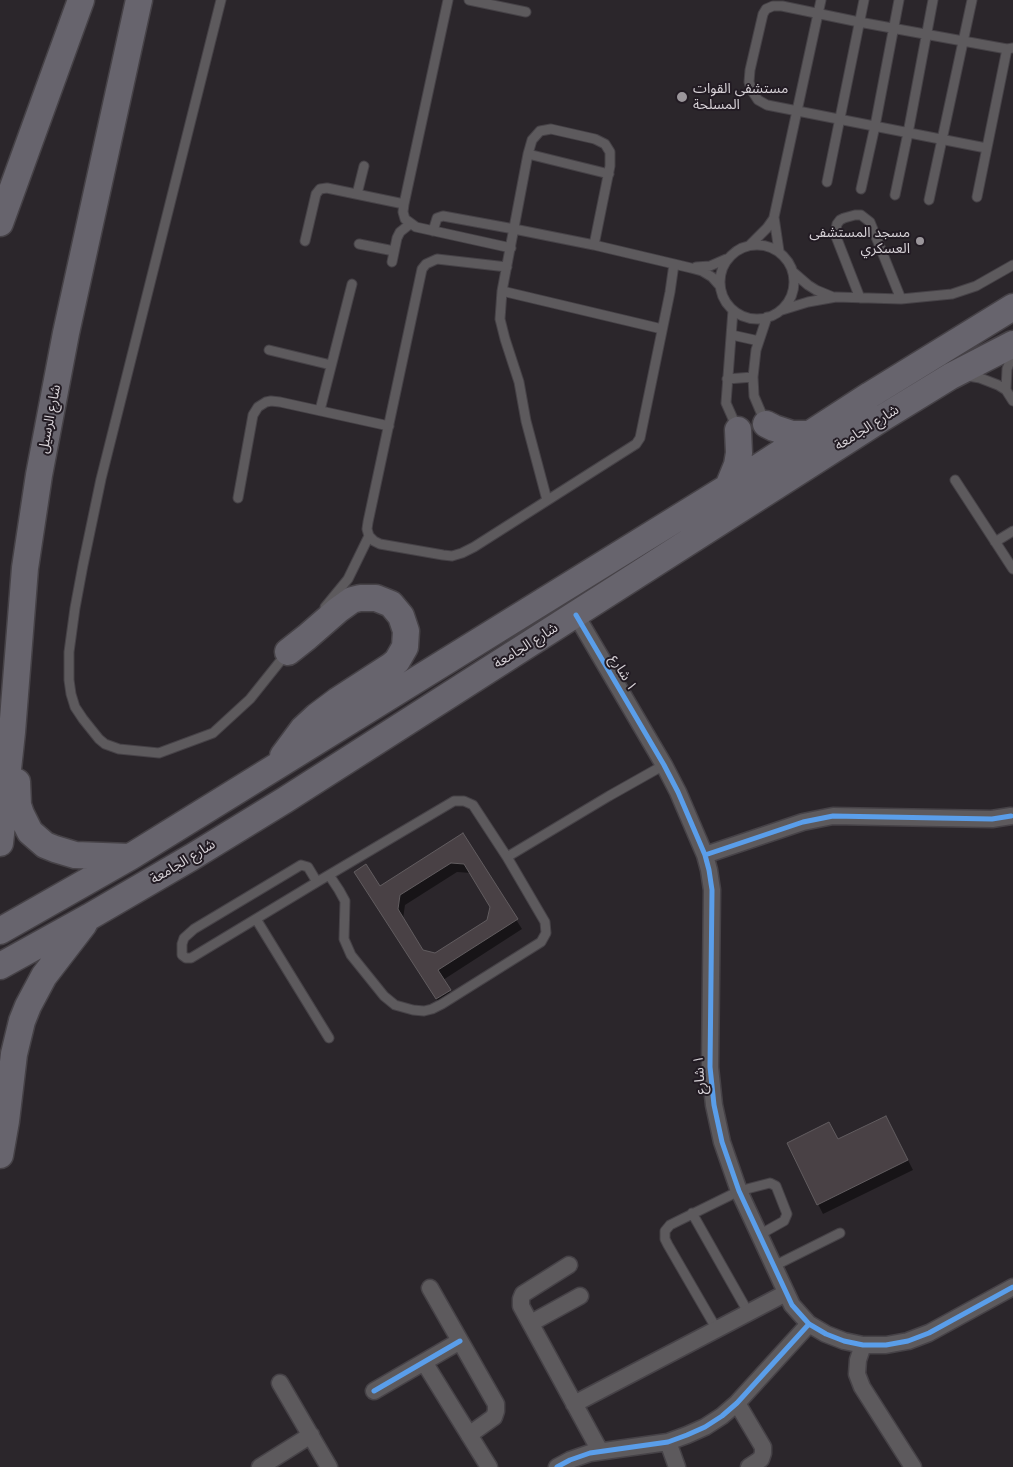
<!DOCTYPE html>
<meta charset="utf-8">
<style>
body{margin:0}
canvas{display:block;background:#2b262b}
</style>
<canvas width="1013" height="1467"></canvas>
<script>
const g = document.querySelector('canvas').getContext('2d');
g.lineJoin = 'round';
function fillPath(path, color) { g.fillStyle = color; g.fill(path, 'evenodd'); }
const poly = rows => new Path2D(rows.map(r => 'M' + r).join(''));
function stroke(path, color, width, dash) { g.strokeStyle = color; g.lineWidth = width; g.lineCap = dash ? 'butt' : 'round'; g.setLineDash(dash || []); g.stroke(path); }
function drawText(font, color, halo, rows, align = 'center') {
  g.font = font + ' Helvetica,"Noto Sans Arabic",sans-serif'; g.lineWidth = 4; g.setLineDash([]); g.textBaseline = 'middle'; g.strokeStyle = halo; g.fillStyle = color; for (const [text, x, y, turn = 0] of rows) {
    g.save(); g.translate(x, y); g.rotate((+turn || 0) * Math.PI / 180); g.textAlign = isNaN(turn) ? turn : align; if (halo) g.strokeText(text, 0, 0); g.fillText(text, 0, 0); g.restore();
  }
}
fillPath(poly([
 [463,835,522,929,443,980,455,1000,442,1008,361,882,380,888],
 [457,872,471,873,491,907,488,920,435,955,423,951,403,919,405,905],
 [886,1117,913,1170,823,1214,818,1204,838,1141]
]), '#0007');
const building = poly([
 [463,833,518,919,438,970,451,990,436,999,354,872,366,864,380,886,463,833],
 [451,863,464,864,490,907,487,920,435,953,423,950,398,909,400,895,451,863],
 [886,1116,908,1160,817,1205,787,1143,829,1122,838,1139,886,1116]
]);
fillPath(building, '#494145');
stroke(building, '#615c5f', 1);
const lane = poly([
 [221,0,101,479,83,565,75,608,69,652,69,680,71,694,75,707,83,719,99,739,105,744,119,749,159,753,213,733,250,699,286,654],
 [448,0,404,204,403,212,405,219,416,227,511,248],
 [469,0,526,12],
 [986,148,767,105,758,100,752,91,749,82,750,70,763,14,766,9,773,6,782,6,859,22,963,41,1007,49,1013,48],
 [528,154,609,174],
 [827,182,864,0],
 [861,189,875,126,899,0],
 [357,194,364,166],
 [895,195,908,133,933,0],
 [977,197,1007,49],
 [929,200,972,0],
 [433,231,437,218,443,216,514,229,594,245,691,268,702,271,712,277,720,286],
 [305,241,316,194,320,189,327,188,404,204],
 [359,244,394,251],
 '720 282a37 37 0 1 1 74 0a37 37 0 1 1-74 0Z',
 [750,245,767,228,774,218],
 [779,251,774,217,821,0],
 [392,262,397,238,400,232,410,224],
 [507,267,437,259,426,264,422,269,368,522,367,529,369,536,374,541,380,544,443,555,452,556,462,553,474,547,636,444,640,438,670,292,674,264],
 [696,267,710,266,726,259],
 [793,272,808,285,816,290,833,297],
 [502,291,662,329],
 [860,298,835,234,837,224,840,220,844,218,855,215,861,215,870,222,901,299],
 [733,310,726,403,737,428],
 [782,310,808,302,836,297,901,299,952,294,976,286,1013,265],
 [732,335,759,341],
 [269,350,331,365],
 [968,376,980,378,998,385,1006,390,1013,401],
 [727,379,753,377],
 [1006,390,1007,369,1013,353],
 [320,410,352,284],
 [765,422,754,396,753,377,756,350,767,317],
 [955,480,1013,569],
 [238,498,253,415,258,407,266,402,271,401,280,402,389,426],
 [547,500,526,421,519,382,505,339,500,319,502,291,528,154,532,140,540,131,551,129,595,139,605,144,610,152,610,166,594,245],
 [995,542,1013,531],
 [325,607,348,579,369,536],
 [507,857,609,796,664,765],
 [317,882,308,867,301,865,194,929,184,938,182,944,182,955,186,958,191,958,196,955,317,882,454,801,464,801,473,805,507,857,545,922,546,933,541,942,442,1004,432,1009,424,1011,413,1010,395,1005,384,996,351,955,344,939,345,901,339,890,329,875],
 [256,919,329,1038],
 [692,1213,748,1312],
 [774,1266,840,1233],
 [716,1328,668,1245,665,1239,665,1231,670,1225,676,1222,739,1191,770,1183,776,1186,787,1214,784,1221,759,1235]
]);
const street = poly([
 [576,615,664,765,678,792,705,855,709,870,712,890,710,1067,714,1105,722,1142,739,1191,792,1305,809,1324,826,1334,844,1341,863,1345,886,1345,908,1341,929,1333,1013,1287],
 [705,855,803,822,833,816,992,819,1011,816],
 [569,1265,523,1294,521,1299,521,1306,600,1451],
 [430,1288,496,1404,496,1411,494,1417,469,1435],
 [531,1323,580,1296],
 [863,1345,858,1360,857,1374,862,1387,913,1467],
 [424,1362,489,1467],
 [280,1383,329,1467],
 [374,1391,460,1341],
 [737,1403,763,1447,763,1453,761,1459,749,1467],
 [574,1404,786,1293],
 [668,1442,677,1467],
 [260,1467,311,1435],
 [557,1467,570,1460,590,1453,668,1442,687,1435,705,1427,722,1416,737,1403,809,1324]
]);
const primary = poly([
 [0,223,81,0],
 [766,424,774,428,792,434,811,434],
 [728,487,737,465,739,453,738,430],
 [283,756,303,729,317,716,337,701,391,666,397,661,405,647,406,631,401,616,391,604,376,598,360,598,352,600,338,610,307,637,288,652],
 [17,782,18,805,21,814,30,832,45,845,55,849,75,855,130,857],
 [0,843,12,732,25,568,39,475,66,333,139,0],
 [0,931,130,857,728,487,870,395,1013,307],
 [0,966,89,917,192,857,285,800,884,417,951,376,1013,344],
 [0,1155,6,1121,14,1054,22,1021,28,1006,44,976,84,924]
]);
stroke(lane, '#464247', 11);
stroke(street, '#464247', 19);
stroke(primary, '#464247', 29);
stroke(lane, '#5d5a5d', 9);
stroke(street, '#5d5a5d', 16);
stroke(primary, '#67646d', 26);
stroke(poly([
 [576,615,664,765,678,792,705,855,709,870,712,890,710,1067,714,1105,722,1142,739,1191,792,1305,809,1324,826,1334,844,1341,863,1345,886,1345,908,1341,929,1333,1013,1287],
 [705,855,803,822,833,816,992,819,1011,816],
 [374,1391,460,1341],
 [557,1467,570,1460,590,1453,668,1442,687,1435,705,1427,722,1416,737,1403,809,1324]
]), '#5a9eea', 5);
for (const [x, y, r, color] of [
 [682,97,6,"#9b969b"],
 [920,241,5,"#9b969b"]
]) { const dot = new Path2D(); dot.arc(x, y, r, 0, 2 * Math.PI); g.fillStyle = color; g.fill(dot); stroke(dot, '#221b23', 2); }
drawText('14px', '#d7d2d7', '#221b23', [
 ["مستشفى القوات",693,89],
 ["المسلحة",693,105],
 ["مسجد المستشفى",910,233,"right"],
 ["العسكري",910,249,"right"]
], 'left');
drawText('14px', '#d7d2d7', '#221b23', [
 ["شارع الرسيل",50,419,-79],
 ["شارع الجامعة",867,428,-32],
 ["شارع الجامعة",526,646,-32],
 ["١ شارع",623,673,59],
 ["شارع الجامعة",183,862,-31],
 ["١ شارع",700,1075,-94]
]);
</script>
